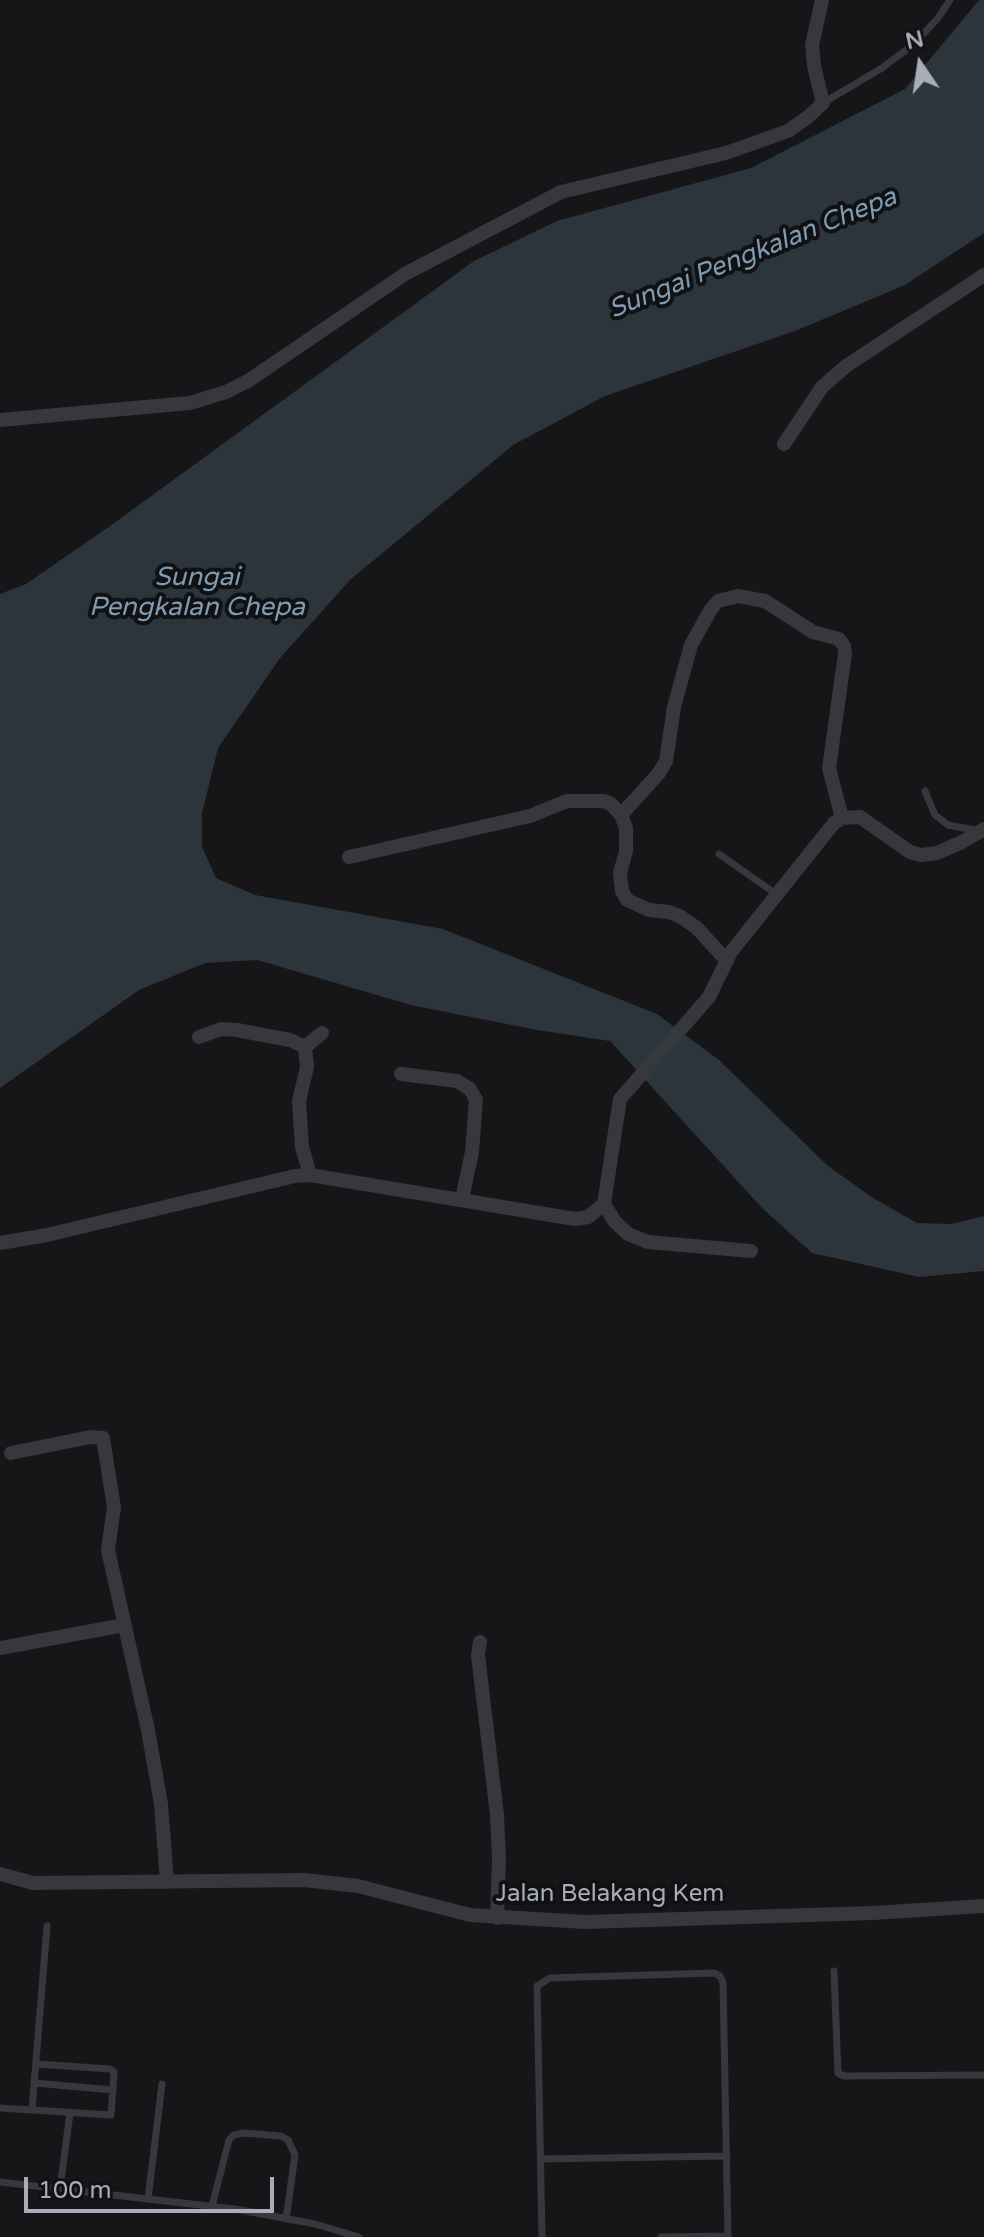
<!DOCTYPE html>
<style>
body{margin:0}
#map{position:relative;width:984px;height:2237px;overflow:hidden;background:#161618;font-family:"Varela Round",sans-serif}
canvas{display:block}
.north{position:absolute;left:880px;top:24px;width:80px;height:80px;-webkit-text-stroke:6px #111113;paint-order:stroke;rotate:347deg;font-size:22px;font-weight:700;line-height:32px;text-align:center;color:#a8adb8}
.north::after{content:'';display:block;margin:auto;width:28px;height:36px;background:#a8adb8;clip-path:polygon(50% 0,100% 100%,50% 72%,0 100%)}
.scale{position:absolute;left:24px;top:2177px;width:250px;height:36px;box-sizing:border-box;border:4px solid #a8adb8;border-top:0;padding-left:10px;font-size:24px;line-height:28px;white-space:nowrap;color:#a8adb8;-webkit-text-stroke:6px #111113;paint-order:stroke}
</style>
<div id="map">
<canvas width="984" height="2237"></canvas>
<div class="north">N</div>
<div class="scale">100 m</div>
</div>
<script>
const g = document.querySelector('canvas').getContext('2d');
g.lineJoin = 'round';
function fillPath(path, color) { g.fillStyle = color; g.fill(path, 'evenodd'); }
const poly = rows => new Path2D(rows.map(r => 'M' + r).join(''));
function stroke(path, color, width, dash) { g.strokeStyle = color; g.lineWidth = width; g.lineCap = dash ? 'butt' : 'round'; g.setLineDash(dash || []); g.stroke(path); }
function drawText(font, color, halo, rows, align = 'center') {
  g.font = font + ' "Varela Round",sans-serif'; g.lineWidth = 8; g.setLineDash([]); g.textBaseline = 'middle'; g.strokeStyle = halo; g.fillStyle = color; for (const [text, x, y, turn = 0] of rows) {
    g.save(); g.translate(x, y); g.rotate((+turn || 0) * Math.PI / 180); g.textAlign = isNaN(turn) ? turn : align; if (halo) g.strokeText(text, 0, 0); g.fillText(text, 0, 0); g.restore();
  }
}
fillPath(poly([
 [979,0,984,0,984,233,905,285,795,331,605,396,513,445,350,580,280,658,218,748,202,813,202,847,216,878,255,895,443,929,657,1014,719,1060,828,1166,873,1198,917,1223,952,1224,984,1216,984,1271,919,1277,812,1253,762,1208,610,1041,537,1030,411,1005,257,960,205,963,139,990,0,1088,0,594,26,584,110,526,474,261,557,221,751,168,905,89]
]), '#2c353c');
stroke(poly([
 [823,103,882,68,914,44,938,18,950,0],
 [925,791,935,815,948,825,979,831],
 [719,854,776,894],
 [834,1971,838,2073,844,2076,984,2075],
 [34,2083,113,2090],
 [0,2108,111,2115,114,2072,110,2069,36,2064],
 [32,2110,47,1926],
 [541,2159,727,2156],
 [0,2182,235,2209,315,2224,359,2237],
 [60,2188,70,2113],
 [148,2199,162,2084],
 [212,2206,229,2140,234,2135,244,2133,281,2136,288,2140,295,2155,286,2219],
 [542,2237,537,1986,550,1978,714,1973,720,1976,723,1983,728,2237],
 [661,2237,728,2236]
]), '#37383d', 7);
stroke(poly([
 [0,420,190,403,226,392,248,381,405,274,561,192,726,153,788,131,808,117,823,103,814,66,812,45,822,0],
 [784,444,822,387,846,366,984,275],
 [621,815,659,773,666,761,674,707,691,645,711,609,718,601,738,596,765,601,813,632,839,639,844,646,845,654,829,768,842,818],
 [349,857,530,816,567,801,604,801,611,804,621,815,626,828,626,851,620,873,622,891,627,900,649,910,669,912,681,917,697,928,727,961],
 [199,1037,221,1029,237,1030,290,1040,305,1047],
 [401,1074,457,1081,470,1089,476,1100,472,1152,462,1199],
 [310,1175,302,1147,299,1101,307,1067,305,1047,322,1033],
 [604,1204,615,1222,628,1234,648,1242,751,1251],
 [0,1243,47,1235,295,1176,310,1175,575,1219,588,1217,604,1204,620,1099,709,997,731,952,834,823,842,818,860,817,910,852,921,855,937,853,962,842,984,829],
 [11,1453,90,1437,103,1438,114,1507,108,1550,148,1730,161,1804,167,1882],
 [480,1642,478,1655,497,1815,499,1858,497,1918],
 [0,1648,124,1625],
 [0,1874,33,1883,304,1880,358,1886,470,1915,585,1922,873,1913,984,1906]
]), '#37383d', 14);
drawText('24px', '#a8adb8', '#111113', [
 ["Jalan Belakang Kem",610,1895]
]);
drawText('italic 26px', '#7f9bb3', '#111113', [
 ["Sungai Pengkalan Chepa",753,254,-22],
 ["Sungai",197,578],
 ["Pengkalan Chepa",197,608]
]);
</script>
